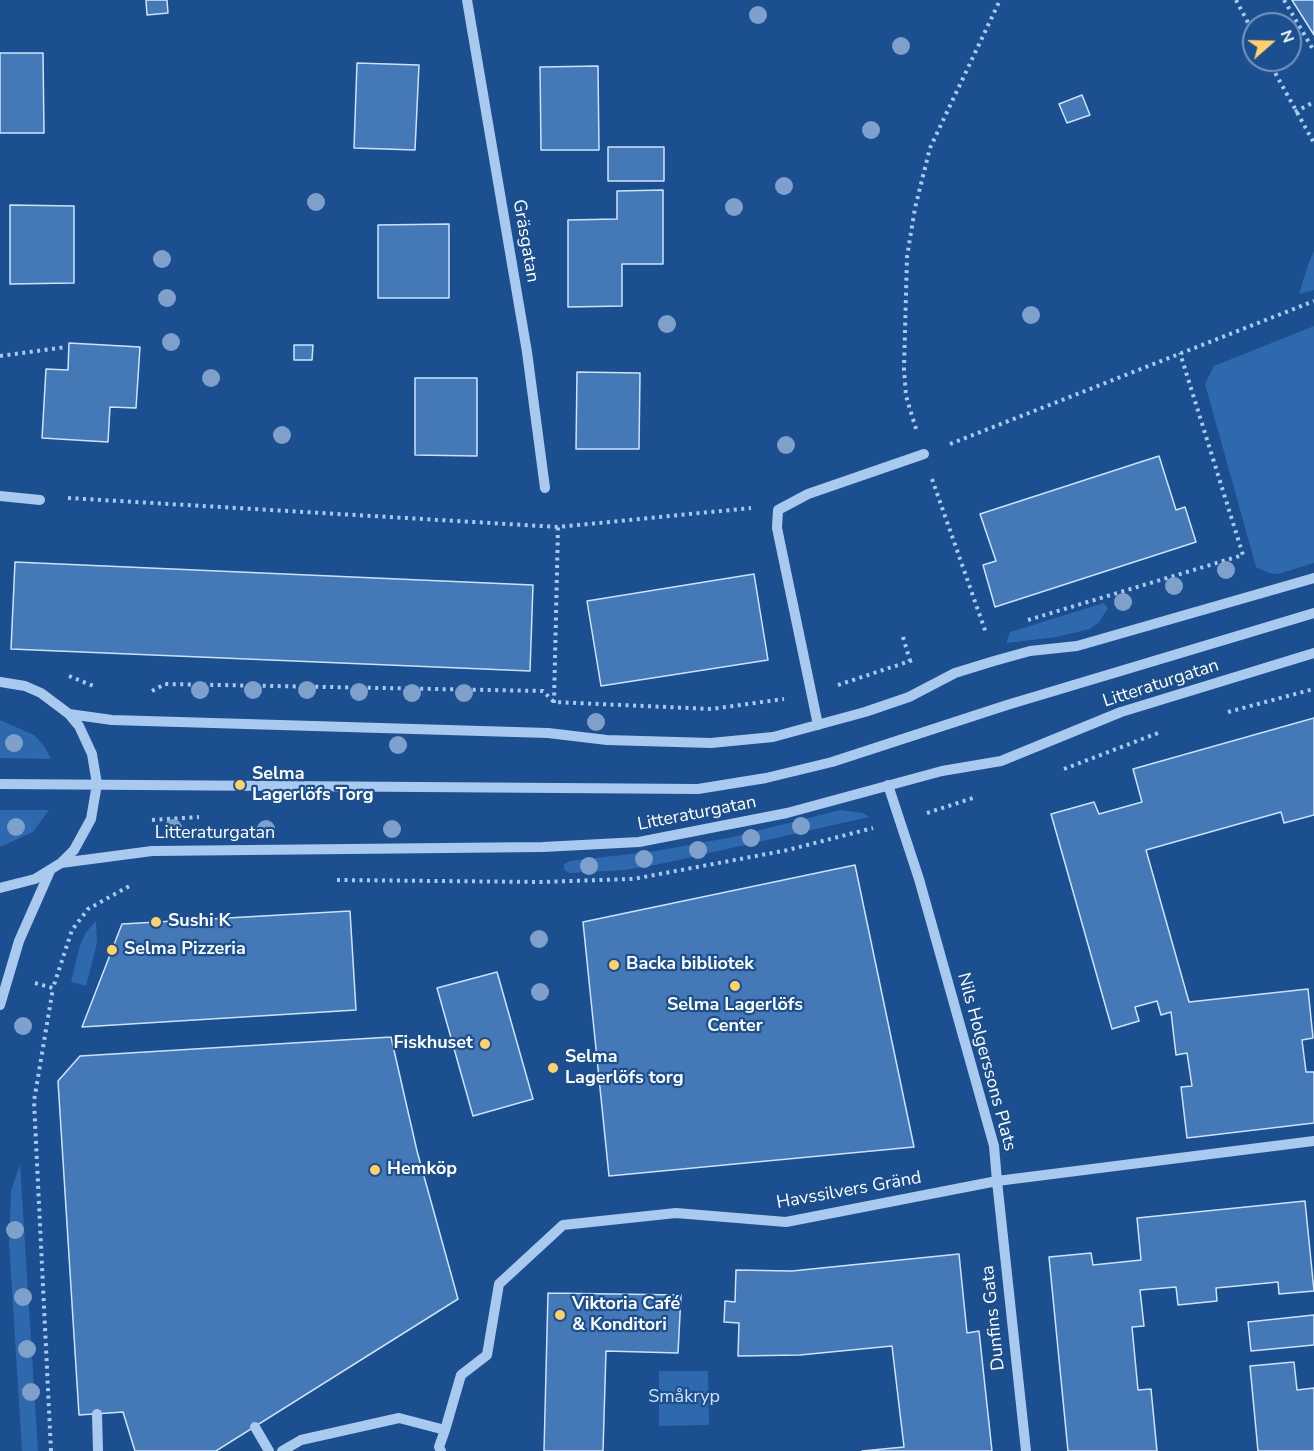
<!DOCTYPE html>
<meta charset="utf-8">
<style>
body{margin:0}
#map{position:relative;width:1314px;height:1451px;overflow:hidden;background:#1b4f8f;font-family:"Nunito Sans",sans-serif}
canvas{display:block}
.north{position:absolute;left:1242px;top:12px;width:60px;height:60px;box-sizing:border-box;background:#1b4f8f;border:2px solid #7695bc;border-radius:50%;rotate:70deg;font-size:16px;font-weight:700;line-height:24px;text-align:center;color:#fff}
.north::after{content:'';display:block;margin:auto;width:21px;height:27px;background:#ffd166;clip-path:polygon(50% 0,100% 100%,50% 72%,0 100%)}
</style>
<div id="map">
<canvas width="1314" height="1451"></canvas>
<div class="north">N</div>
</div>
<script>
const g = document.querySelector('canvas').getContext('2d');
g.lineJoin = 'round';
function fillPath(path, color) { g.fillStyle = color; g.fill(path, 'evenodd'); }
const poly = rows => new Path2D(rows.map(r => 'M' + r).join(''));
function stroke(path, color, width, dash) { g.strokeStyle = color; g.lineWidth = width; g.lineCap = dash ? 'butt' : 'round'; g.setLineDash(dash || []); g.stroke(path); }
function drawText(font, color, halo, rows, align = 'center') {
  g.font = font + ' "Nunito Sans",sans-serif'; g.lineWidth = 4.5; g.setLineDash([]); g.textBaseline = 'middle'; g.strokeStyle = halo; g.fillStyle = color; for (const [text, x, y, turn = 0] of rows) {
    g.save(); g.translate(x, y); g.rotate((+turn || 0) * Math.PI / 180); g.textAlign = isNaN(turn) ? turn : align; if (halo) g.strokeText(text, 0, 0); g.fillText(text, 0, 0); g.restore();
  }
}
fillPath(poly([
 [1314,251,1314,290,1299,294,1308,265],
 [1314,326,1314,563,1278,574,1269,573,1256,567,1205,384,1214,366],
 [1104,603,1108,608,1099,622,1090,629,1057,637,1006,643,1010,632],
 [0,720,34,735,44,746,51,759,0,758],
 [0,810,49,810,33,832,0,847],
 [840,810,863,813,869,817,665,863,626,870,569,873,564,870,564,864,570,861,656,851,733,837],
 [96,921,97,943,86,986,71,982,80,945,86,932],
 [20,1164,38,1451,22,1451,9,1242,11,1191],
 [659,1371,708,1371,709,1425,659,1426]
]), '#2e69ad');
const building = poly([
 [146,0,167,0,168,13,147,15,146,0],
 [1292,0,1314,0,1314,35,1292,0],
 [0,53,43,53,44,133,0,133,0,53],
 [357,63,419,65,415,150,354,148,357,63],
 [598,66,599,150,541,150,540,67,598,66],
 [1082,95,1090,115,1067,123,1059,104,1082,95],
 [608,147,664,147,664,181,608,181,608,147],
 [663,190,663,264,622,264,622,306,568,307,568,220,617,219,617,191,663,190],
 [10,205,74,206,74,283,10,284,10,205],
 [449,224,449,298,378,298,378,225,449,224],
 [69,343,140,347,136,408,110,407,108,442,42,438,46,369,68,370,69,343],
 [294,345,313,345,312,360,294,360,294,345],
 [577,372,640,373,639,449,576,449,577,372],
 [415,378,477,378,477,456,415,455,415,378],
 [1159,456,1176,510,1185,507,1196,542,995,607,983,565,996,561,980,514,1159,456],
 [15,562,533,585,530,671,11,649,15,562],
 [754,574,768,660,601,686,587,601,754,574],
 [1314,718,1314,815,1284,823,1281,812,1146,850,1189,1002,1308,989,1313,1038,1302,1040,1306,1072,1314,1072,1314,1123,1187,1138,1181,1087,1192,1086,1187,1053,1176,1055,1171,1012,1161,1015,1157,1001,1135,1007,1139,1021,1112,1029,1051,814,1094,802,1099,814,1142,802,1133,769,1314,718],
 [855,865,914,1147,609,1176,583,922,855,865],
 [350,911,356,1010,82,1027,122,924,350,911],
 [497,972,533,1099,473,1116,437,988,497,972],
 [391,1037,417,1151,458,1299,216,1451,135,1451,123,1412,79,1415,58,1081,80,1056,391,1037],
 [1305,1201,1314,1291,1279,1294,1278,1282,1216,1288,1217,1301,1178,1305,1176,1287,1140,1290,1144,1326,1132,1327,1138,1390,1151,1389,1157,1451,1068,1451,1049,1257,1091,1253,1093,1265,1141,1260,1137,1218,1305,1201],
 [959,1254,967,1333,979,1331,992,1451,862,1451,904,1447,892,1346,800,1355,738,1356,739,1323,724,1322,725,1301,735,1302,736,1270,792,1271,959,1254],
 [548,1293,681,1295,678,1353,606,1351,603,1451,544,1451,548,1293],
 [1314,1315,1314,1345,1251,1351,1248,1322,1314,1315],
 [1294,1362,1297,1390,1314,1388,1314,1451,1258,1451,1250,1366,1294,1362]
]);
fillPath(building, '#4478b7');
stroke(building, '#cfe3fa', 1.5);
stroke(poly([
 [1236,0,1254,34],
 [1284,0,1314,51],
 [1268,60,1314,143],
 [1295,112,1314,102],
 [0,356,66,347],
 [916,429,906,396,904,369,907,257,915,208,930,148,1000,0],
 [950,444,1314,301],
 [932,479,986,633],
 [68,498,558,527,751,508],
 [1028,620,1243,555,1180,353],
 [903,637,910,661],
 [69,676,96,687],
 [838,685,916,659],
 [152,691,165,684,543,691,554,702,711,709,784,699],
 [554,703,558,527],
 [1228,712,1314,689],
 [1064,769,1158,733],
 [927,813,976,797],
 [152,820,199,817],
 [337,880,542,882,633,879,788,850,873,828],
 [35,983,53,988,72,930,88,909,133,884],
 [51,1451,34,1101,53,988]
]), '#a9c9ee', 4, [3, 4.5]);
stroke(poly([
 [467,0,527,352,545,488],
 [0,496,40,500],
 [0,682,25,686,41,693,69,714,79,726,92,754,97,784,91,819,74,850,61,863,35,879,0,888],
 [69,714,112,720,548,733,607,740,711,743,773,737,865,712,909,697,955,673,994,661,1030,651,1077,646,1314,578],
 [818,725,777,528,778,510,808,494,924,454],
 [0,784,698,789,766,778,832,762,1007,705,1314,613],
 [888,785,919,879,994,1146,997,1181,1314,1141],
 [61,863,152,851,543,847,639,842,787,813,942,771,1001,761,1121,712,1314,653],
 [0,1005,19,941,50,871],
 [97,1414,98,1451],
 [255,1427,269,1451],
 [445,1430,461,1375,487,1355,499,1284,563,1225,676,1213,786,1222,997,1181,1026,1451],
 [282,1451,301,1440,399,1418,445,1430,439,1447,441,1451]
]), '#a9c9ee', 10);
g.fillStyle = '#7ea0ca';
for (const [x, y] of [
 [758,15],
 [901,46],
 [871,130],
 [784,186],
 [316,202],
 [734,207],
 [162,259],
 [167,298],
 [1031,315],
 [667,324],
 [171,342],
 [211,378],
 [282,435],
 [786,445],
 [1226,570],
 [1174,586],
 [1123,602],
 [200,690],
 [253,690],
 [307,690],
 [359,692],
 [412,693],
 [464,693],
 [596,722],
 [14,743],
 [398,745],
 [801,826],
 [16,827],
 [173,828],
 [266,829],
 [392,829],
 [751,838],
 [698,850],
 [644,859],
 [589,866],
 [539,939],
 [540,992],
 [23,1026],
 [15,1230],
 [23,1297],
 [27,1349],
 [31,1392]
]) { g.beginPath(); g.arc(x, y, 9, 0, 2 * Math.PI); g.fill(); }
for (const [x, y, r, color] of [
 [240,785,6,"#ffd166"],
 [156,922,6,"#ffd166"],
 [112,950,6,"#ffd166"],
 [614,965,6,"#ffd166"],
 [735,986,6,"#ffd166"],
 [485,1044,6,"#ffd166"],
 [553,1068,6,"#ffd166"],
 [375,1170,6,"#ffd166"],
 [560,1315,6,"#ffd166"]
]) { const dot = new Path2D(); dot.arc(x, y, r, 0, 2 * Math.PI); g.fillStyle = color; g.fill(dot); stroke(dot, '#1b4f8f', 2); }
drawText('18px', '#fff', '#1b4f8f', [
 ["Gräsgatan",525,241,80],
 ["Litteraturgatan",1161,684,-18],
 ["Litteraturgatan",697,814,-11],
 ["Litteraturgatan",215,834],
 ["Nils Holgerssons Plats",986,1062,75],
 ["Havssilvers Gränd",849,1191,-10],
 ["Dunfins Gata",994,1318,-96]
]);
drawText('bold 18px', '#fff', '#1b4f8f', [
 ["Selma",252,775],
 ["Lagerlöfs Torg",252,796],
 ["Sushi K",168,922],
 ["Selma Pizzeria",124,950],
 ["Backa bibliotek",626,965],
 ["Selma Lagerlöfs",735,1006,"center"],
 ["Center",735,1027,"center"],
 ["Fiskhuset",473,1044,"right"],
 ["Selma",565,1058],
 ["Lagerlöfs torg",565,1079],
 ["Hemköp",387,1170],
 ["Viktoria Café",572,1305],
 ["& Konditori",572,1326]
], 'left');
drawText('18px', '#cfe3fa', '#1b4f8f', [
 ["Småkryp",684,1398]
]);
</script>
